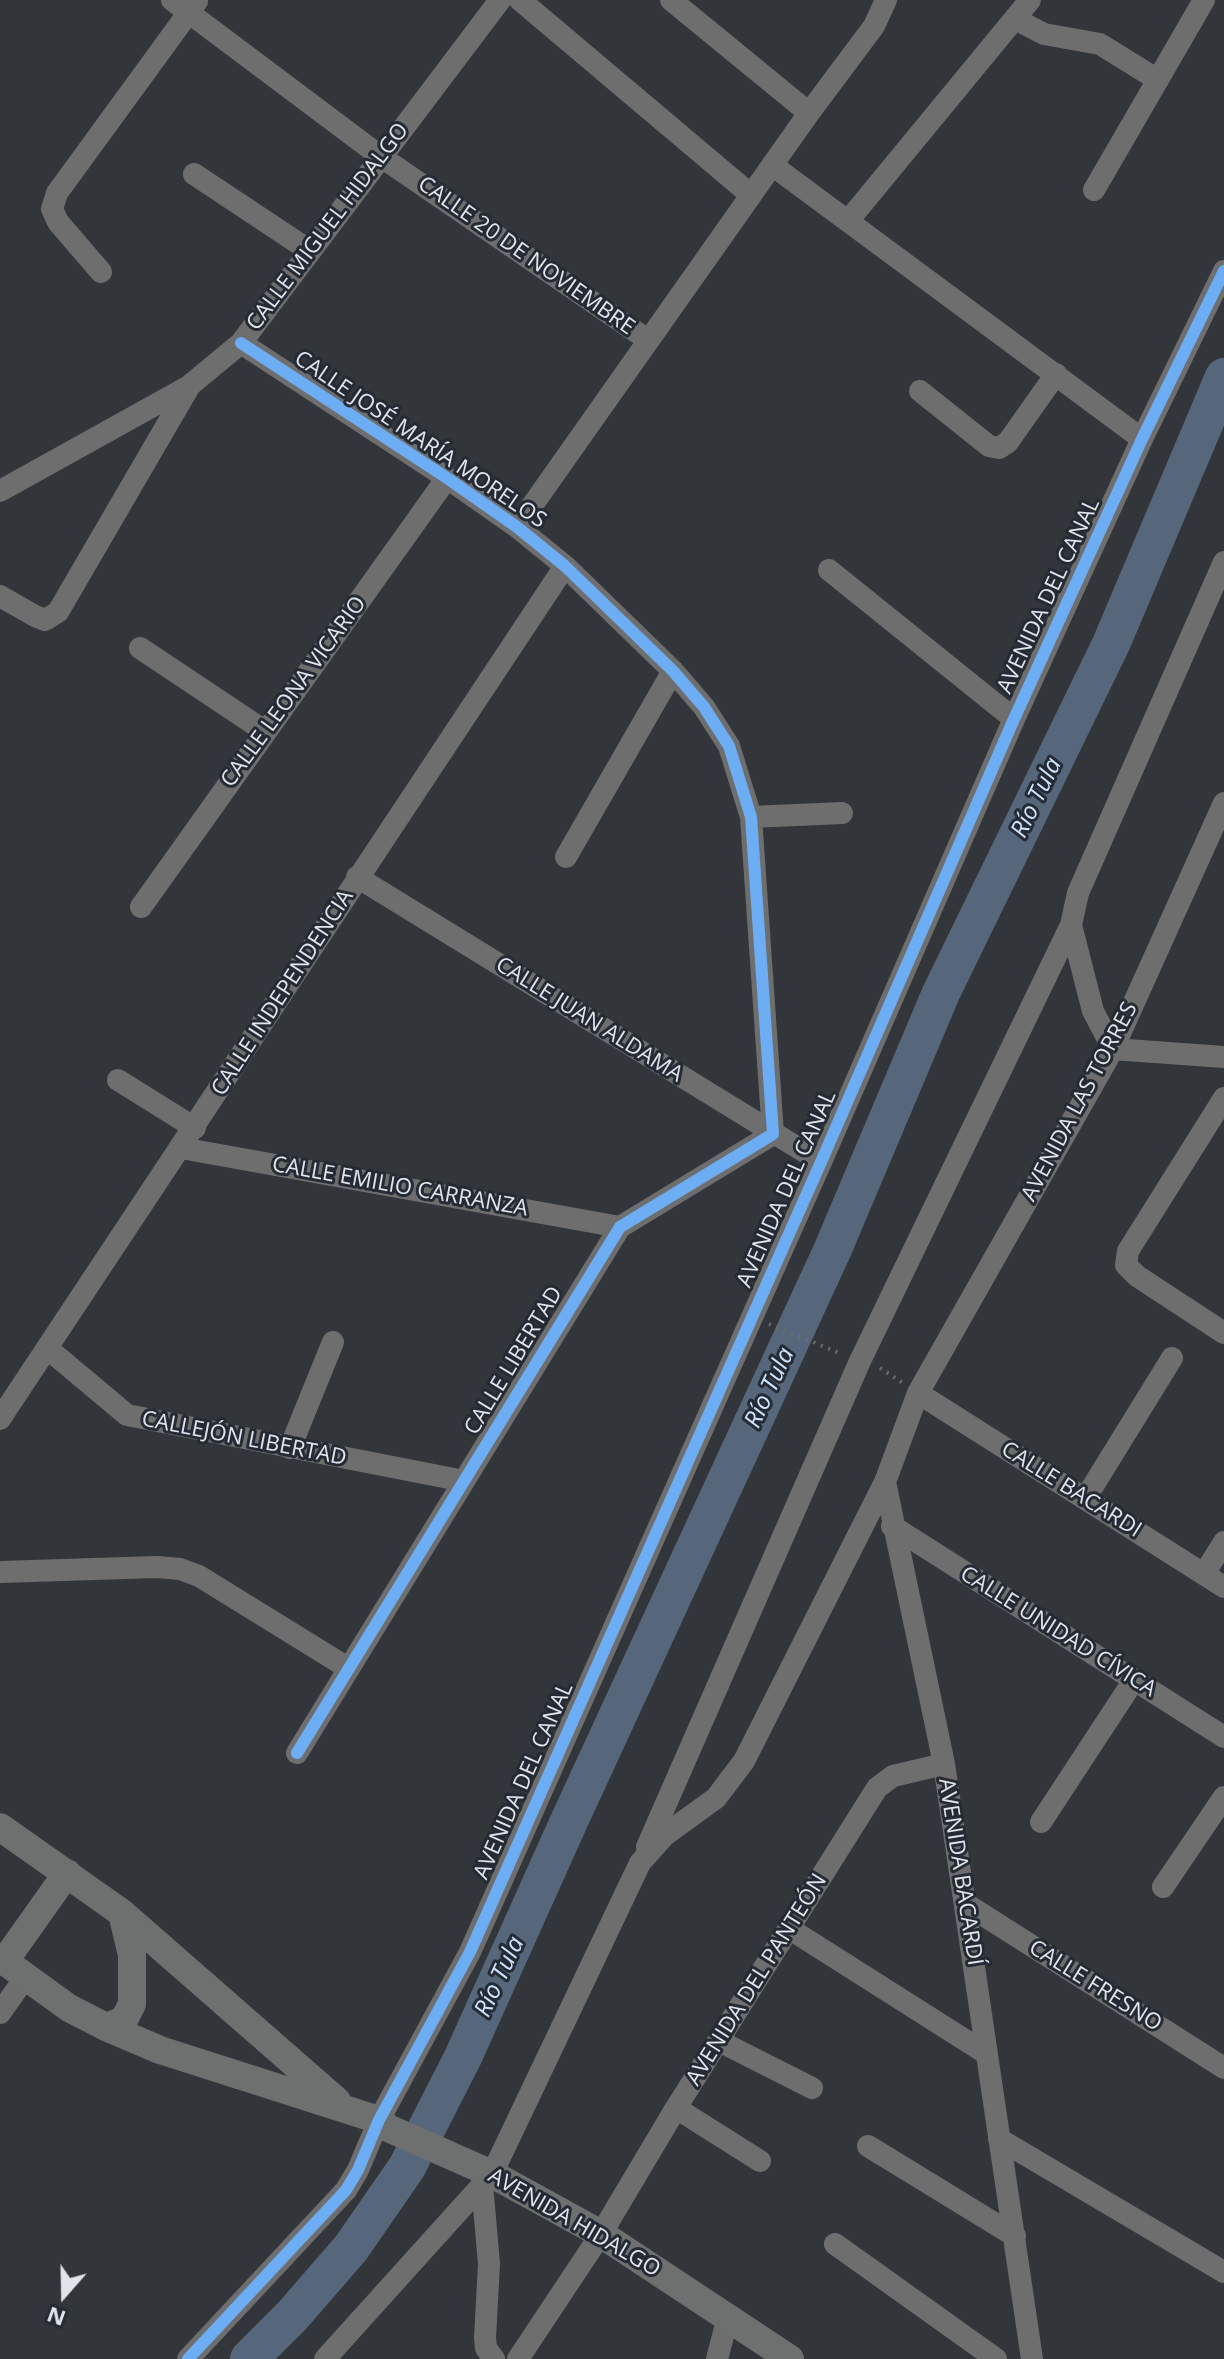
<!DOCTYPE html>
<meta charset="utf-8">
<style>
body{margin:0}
#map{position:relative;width:1224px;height:2359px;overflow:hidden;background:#32363a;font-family:"Open Sans",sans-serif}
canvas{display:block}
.north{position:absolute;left:24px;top:2255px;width:80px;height:80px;-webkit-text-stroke:6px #252b34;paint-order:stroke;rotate:200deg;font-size:22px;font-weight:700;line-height:32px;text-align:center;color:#e1e5eb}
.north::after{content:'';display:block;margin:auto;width:28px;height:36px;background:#e1e5eb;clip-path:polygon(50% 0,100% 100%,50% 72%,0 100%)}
</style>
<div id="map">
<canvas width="1224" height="2359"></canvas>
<div class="north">N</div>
</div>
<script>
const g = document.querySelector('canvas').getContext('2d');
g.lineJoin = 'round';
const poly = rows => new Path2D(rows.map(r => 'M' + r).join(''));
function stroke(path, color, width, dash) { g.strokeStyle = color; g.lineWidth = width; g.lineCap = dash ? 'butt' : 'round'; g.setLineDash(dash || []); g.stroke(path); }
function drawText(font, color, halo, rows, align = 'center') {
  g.font = font + ' "Open Sans",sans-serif'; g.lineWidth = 6; g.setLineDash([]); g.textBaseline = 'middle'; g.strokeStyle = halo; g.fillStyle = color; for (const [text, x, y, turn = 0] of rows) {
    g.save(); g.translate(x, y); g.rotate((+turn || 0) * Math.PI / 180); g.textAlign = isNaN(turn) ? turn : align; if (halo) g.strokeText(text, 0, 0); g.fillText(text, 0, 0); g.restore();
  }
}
stroke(poly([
 [249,2359,292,2316,351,2248,407,2167,463,2057,570,1819,832,1251,941,993,1111,644,1224,377]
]), '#56677c', 38);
stroke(poly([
 [769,1324,842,1354],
 [880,1368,903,1383]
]), '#6b6c6d', 4, [2, 6]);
stroke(poly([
 [172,0,380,156,648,340],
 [520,0,751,195],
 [671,0,809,113],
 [1015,19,1044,34,1100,44,1158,80],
 [772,165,1142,439],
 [194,174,310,251],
 [1094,190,1204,0],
 [848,221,1030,0],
 [101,272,58,222,52,209,57,193,197,1],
 [241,343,447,478,517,527,565,566,673,671,704,707,729,746,751,817,773,1134,620,1227,297,1753],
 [920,391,989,446,999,448,1008,442,1056,374],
 [0,491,189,386,241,343,500,0],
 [517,527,809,113,874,26,886,0],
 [1224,562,1078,893,1071,925,1093,1011,1113,1049,1224,1057],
 [829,570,1014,719],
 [0,596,35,616,45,620,58,612,189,387],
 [140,648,266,732],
 [751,817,842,813],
 [566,857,673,671],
 [357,877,821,1162],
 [141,907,447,478],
 [118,1080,195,1128],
 [1224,1098,1128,1251,1126,1265,1137,1276,1224,1333],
 [181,1148,620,1227],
 [47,1348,127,1415,464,1481],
 [918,1393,1224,1587],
 [0,1419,565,566],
 [290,1448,333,1342],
 [885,1482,944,1764,1032,2359],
 [1085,1499,1172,1358],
 [892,1526,1224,1737],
 [0,1572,157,1567,180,1569,199,1576,348,1668],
 [1204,1574,1224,1542],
 [1041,1822,1134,1680],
 [647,1847,860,1361,1071,925],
 [1163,1887,1224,1797],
 [966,1904,1224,2068],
 [790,1929,987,2054],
 [0,2013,25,1978],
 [719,2041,812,2088],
 [676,2108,760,2161],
 [999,2139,1224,2272],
 [868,2146,1015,2236],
 [482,2184,489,2264,485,2338,486,2348,494,2359],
 [835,2244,996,2359],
 [188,2359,346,2190,358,2170,379,2120,470,1952,821,1162,1014,719,1142,439,1224,271],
 [325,2359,492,2174,640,1863,665,1835,716,1798,744,1761,885,1482,918,1393,1113,1049,1224,803],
 [518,2359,601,2234,676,2108,877,1788,893,1776,944,1764],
 [717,2359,728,2317]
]), '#6e6e6f', 22);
stroke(poly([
 [0,1827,122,1913,337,2101],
 [0,1958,69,2008,106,2027,160,2050,379,2120,388,2128,492,2174,601,2234,790,2359],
 [4,1962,67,1873],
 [106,2027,124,2020,132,2004,132,1955,122,1913]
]), '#6e7070', 28);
stroke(poly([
 [241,343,447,478,517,527,565,566,673,671,704,707,729,746,751,817,773,1134,620,1227,297,1753],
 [188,2359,346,2190,358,2170,379,2120,470,1952,821,1162,1014,719,1142,439,1224,271]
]), '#6dadf4', 12);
drawText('22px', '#e1e5eb', '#252b34', [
 ["CALLE MIGUEL HIDALGO",328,227,-53],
 ["CALLE 20 DE NOVIEMBRE",526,256,35],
 ["CALLE JOSÉ MARÍA MORELOS",420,440,34],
 ["AVENIDA DEL CANAL",1049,596,-65],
 ["CALLE LEONA VICARIO",294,692,-54],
 ["CALLE INDEPENDENCIA",283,993,-57],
 ["CALLE JUAN ALDAMA",589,1020,32],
 ["AVENIDA LAS TORRES",1080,1102,-62],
 ["CALLE EMILIO CARRANZA",400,1187,10],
 ["AVENIDA DEL CANAL",787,1189,-66],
 ["CALLE LIBERTAD",514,1361,-59],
 ["CALLEJÓN LIBERTAD",244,1439,11],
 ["CALLE BACARDI",1071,1490,32],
 ["CALLE UNIDAD CÍVICA",1058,1632,32],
 ["AVENIDA DEL CANAL",524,1781,-66],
 ["AVENIDA BACARDÍ",960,1872,81],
 ["AVENIDA DEL PANTEÓN",757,1980,-58],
 ["CALLE FRESNO",1095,1986,32],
 ["AVENIDA HIDALGO",574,2223,30]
]);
drawText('italic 24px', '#cde3fe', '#252b34', [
 ["Río Tula",1037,798,-64],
 ["Río Tula",770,1388,-65],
 ["Río Tula",500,1977,-65]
]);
</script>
